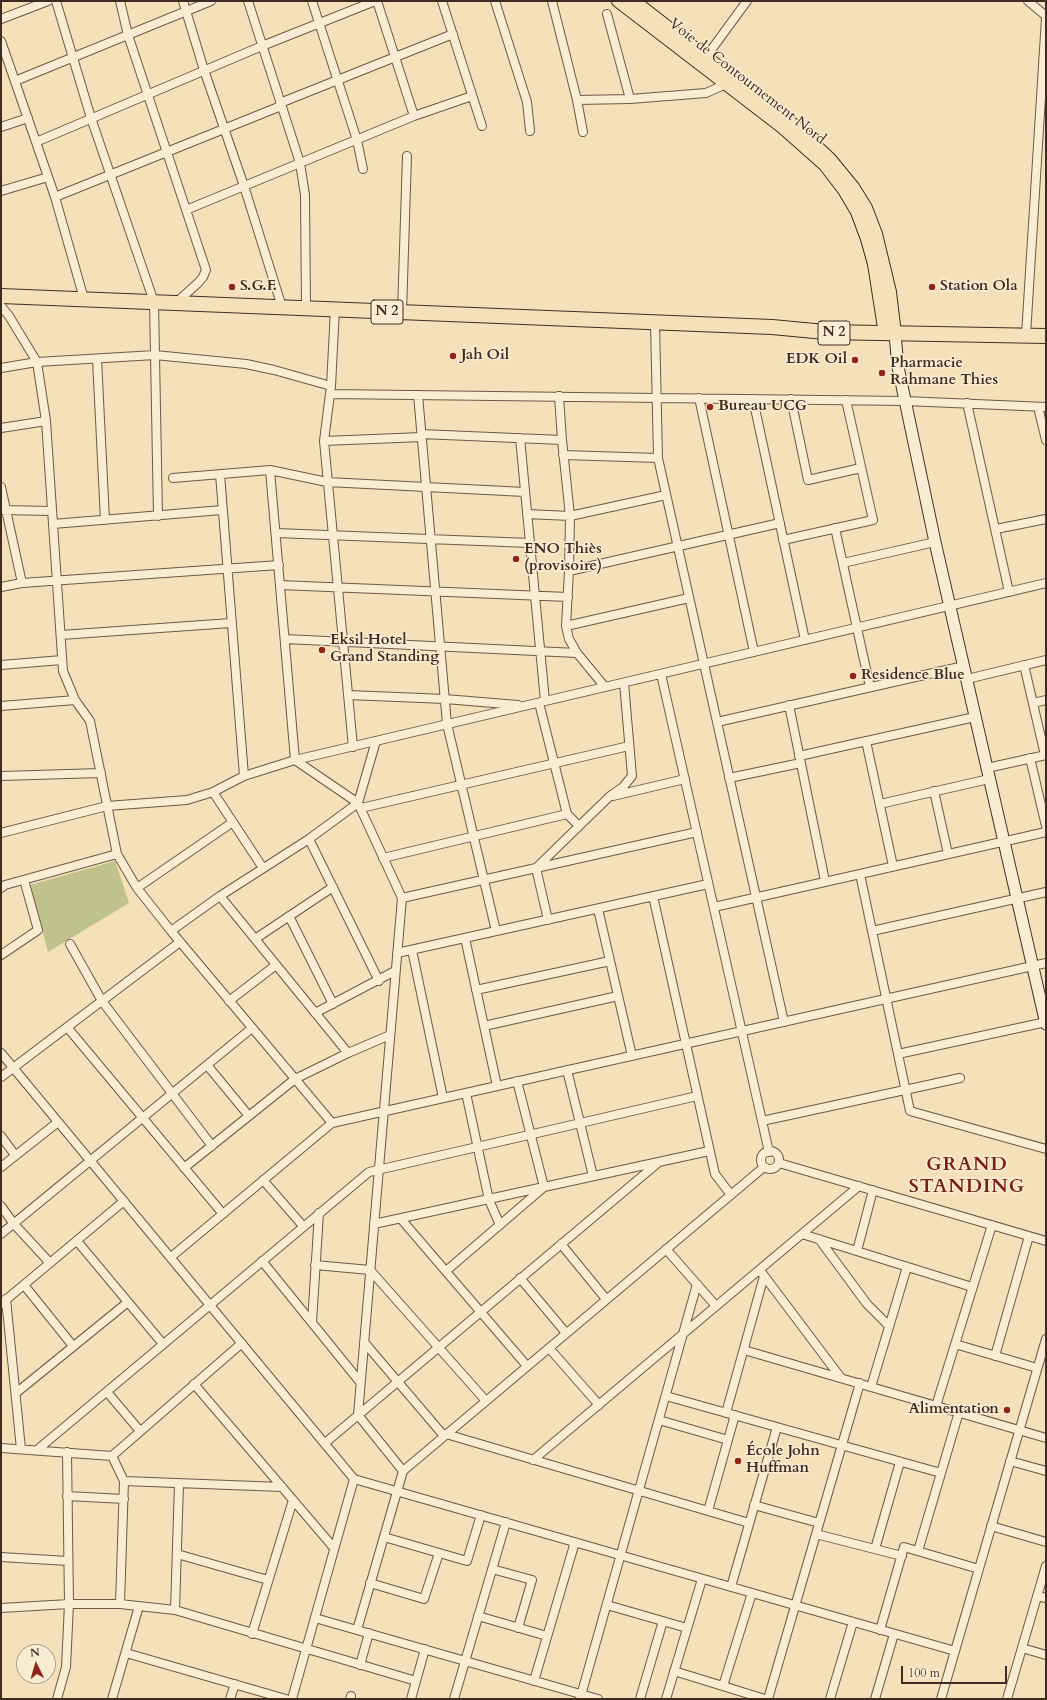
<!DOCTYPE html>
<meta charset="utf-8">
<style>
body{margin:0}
#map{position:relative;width:1047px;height:1700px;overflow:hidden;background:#f5e1b9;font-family:Cardo,serif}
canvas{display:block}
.frame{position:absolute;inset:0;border:2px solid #402b22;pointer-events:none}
.north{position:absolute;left:16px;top:1644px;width:40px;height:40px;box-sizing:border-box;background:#f8ecd2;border:1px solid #ae9f8c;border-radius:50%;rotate:355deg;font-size:11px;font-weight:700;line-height:16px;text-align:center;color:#402b22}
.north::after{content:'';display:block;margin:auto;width:14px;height:18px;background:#8f2418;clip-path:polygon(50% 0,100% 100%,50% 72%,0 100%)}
.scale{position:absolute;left:901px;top:1666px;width:106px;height:18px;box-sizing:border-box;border:2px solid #402b22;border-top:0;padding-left:5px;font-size:12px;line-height:14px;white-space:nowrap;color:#402b22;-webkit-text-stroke:3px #f8ecd2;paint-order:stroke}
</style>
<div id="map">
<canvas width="1047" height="1700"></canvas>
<div class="frame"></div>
<div class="north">N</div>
<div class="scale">100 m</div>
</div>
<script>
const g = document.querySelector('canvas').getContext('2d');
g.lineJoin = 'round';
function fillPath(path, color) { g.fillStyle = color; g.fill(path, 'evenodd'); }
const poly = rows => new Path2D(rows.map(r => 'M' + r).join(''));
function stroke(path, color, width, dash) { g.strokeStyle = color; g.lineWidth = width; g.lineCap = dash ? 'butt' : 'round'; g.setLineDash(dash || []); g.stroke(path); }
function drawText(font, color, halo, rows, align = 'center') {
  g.font = font + ' Cardo,serif'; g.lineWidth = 3; g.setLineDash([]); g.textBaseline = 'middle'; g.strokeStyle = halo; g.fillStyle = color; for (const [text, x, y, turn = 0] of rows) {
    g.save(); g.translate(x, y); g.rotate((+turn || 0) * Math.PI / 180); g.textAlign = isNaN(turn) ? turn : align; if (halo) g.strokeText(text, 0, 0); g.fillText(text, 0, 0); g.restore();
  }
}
fillPath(poly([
 [115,861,129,903,48,952,30,885]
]), '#bfc28c');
const street = poly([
 [56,1,91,118,154,302,158,516],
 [120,1,128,35,206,270,203,277,199,282,177,302],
 [183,1,204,70,244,186,282,307],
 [248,1,300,163,305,195,306,308],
 [312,1,357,140,363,169],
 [377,1,414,116],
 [442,1,482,126],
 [495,1,527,102,530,131],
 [552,1,577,100,630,99,706,93,726,84],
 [1028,1,1046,16],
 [607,14,630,99],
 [1,19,48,1],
 [1,41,55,197,84,299],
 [706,57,747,1],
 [15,81,211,1],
 [577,100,583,132],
 [280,103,453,34],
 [1,127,28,118],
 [36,142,262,46,375,1],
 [1,191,48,177],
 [55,197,281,106],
 [186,210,414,116,472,96],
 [1,306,9,316,37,362,46,421,63,671,75,700,90,721,117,854,137,888,171,931,332,1123],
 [335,309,331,386,324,441,353,747],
 [402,312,407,156],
 [655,323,658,458,784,1022],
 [1026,335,1046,18],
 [97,359,105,520],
 [1,368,37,362,155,355,246,364,274,370,331,386],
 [330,394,905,401,1046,407],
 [418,395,447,724,496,931],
 [559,396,562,440,570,516,569,571,566,626,569,639,577,653,605,687],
 [699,398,754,652],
 [753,399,805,640],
 [791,399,808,480,861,468],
 [967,403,1009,592],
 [1038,407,1046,440],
 [1,428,46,421],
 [421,434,562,440],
 [520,438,545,701],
 [324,441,422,437],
 [563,455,658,458],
 [270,470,295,760],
 [220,474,244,776],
 [173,478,270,470,327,482,525,492],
 [1,487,22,583],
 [2,510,52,511],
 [527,514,570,516,666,495],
 [53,524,222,510],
 [835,528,870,687],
 [996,529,1046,519],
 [276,533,530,543],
 [783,540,873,520,846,400],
 [843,563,935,542],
 [569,571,780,523],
 [280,585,568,597],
 [1,587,22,583,279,565],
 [566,626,689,598],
 [61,635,231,623],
 [285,639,577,653],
 [1,665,62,660],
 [1024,665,1045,755],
 [661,674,769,1152],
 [967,679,1046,660],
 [348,695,445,699,518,705],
 [539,703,567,814,579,826],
 [1033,703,1046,700],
 [789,705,825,881],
 [1,706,75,700],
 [717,722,964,666],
 [866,741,893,866],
 [799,756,975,717],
 [1030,758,1046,826],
 [295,760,358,803,402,898,358,1415,403,1471],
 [987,768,1046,755],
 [1,776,101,773],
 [729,778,801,763],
 [934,791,948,854],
 [213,792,263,868],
 [613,796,685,779],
 [880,804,989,779],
 [361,808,629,746],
 [1,833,107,806,187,800,213,792,244,776,295,760,1046,583],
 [309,839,379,981],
 [383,858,567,814],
 [860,874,910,1111,1046,1149],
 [1,888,5,885,117,854],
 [137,888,233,822],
 [220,896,348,1053],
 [653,896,715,1174,731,1195],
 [402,898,697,832],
 [714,907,1046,832],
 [598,909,632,1056],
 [289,916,333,1004],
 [548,920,536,868,610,796,623,787,632,776,624,683],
 [171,931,220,896,309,839,358,803,376,741],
 [872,931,1046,892],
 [465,938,497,1086],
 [255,939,333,887],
 [70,944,102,1001,212,1146],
 [412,950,443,1098],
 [397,953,708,884],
 [1,955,38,930,24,880],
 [476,990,610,961],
 [229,1001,276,965],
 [315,1013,395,971],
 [484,1026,618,996],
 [67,1027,223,1214],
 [1,1053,354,1479,955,1651],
 [898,1054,1046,1022],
 [207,1065,249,1116],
 [567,1070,593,1176],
 [1,1077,180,942],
 [466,1093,489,1200,500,1225],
 [762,1121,960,1078],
 [1,1136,15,1155],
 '761 1160a9 9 0 1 1 18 0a9 9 0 1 1-18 0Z',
 [779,1163,1046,1241],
 [1,1167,58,1122],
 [184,1168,295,1079,348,1053,390,1035],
 [263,1180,303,1226],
 [1,1206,14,1224,50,1263],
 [401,1219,527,1366],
 [374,1224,709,1151],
 [1,1234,252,1028],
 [802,1234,972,1287],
 [819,1239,867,1304,889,1326],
 [77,1241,163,1344],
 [561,1244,606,1299],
 [666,1249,716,1306],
 [857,1251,873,1190],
 [171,1257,332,1123,1046,963],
 [262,1261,360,1382],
 [315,1265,370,1270,486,1401],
 [446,1271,544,1187,517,1081],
 [762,1273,841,1378],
 [520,1278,566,1333],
 [24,1285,73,1346],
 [6,1299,21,1449],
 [1,1304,124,1201],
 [312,1322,319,1213],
 [364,1342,444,1436],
 [955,1344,1037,1368],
 [549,1348,599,1405],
 [744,1350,1046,1438],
 [995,1356,1029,1236],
 [194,1384,334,1548],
 [871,1387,907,1267],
 [107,1392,140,1431],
 [16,1393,128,1302],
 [666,1396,941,1473],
 [936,1406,992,1225],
 [726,1413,764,1276],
 [659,1420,728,1440],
 [446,1434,749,1523],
 [325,1443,659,1162],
 [1,1448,112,1456,242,1343],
 [37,1450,369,1172,697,1096],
 [112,1456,124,1481,120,1604],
 [533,1460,859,1186],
 [1010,1461,1046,1471],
 [124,1481,282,1487],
 [67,1496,124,1499],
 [754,1505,819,1523],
 [708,1511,735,1415],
 [991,1526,1046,1542],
 [816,1534,902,1556],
 [384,1537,467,1561,481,1515],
 [875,1549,900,1462],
 [918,1551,959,1412],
 [177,1554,268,1580],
 [1,1557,68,1561],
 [492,1569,532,1580,518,1628],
 [370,1583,424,1599,439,1553],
 [731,1587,777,1427],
 [1037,1596,1046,1598],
 [607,1605,687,1628],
 [1,1608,69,1604,120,1604,175,1610,416,1681],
 [175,1610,179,1484],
 [478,1616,547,1636],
 [315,1618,598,1699],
 [357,1630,403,1471,764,1167],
 [880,1630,904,1547,979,1569],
 [252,1634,293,1500],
 [1022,1648,1046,1655],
 [126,1653,286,1699],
 [360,1665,369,1633],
 [674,1671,765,1699],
 [534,1681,575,1542],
 [723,1686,752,1593],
 [57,1699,66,1667,69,1604,67,1452],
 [112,1699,139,1606],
 [230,1699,235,1684],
 [292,1699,354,1479],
 [350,1699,351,1696],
 [411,1699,425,1649],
 [454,1699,506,1522],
 [580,1699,697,1284],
 [640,1699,663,1621],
 [666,1699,702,1579],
 [768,1699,860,1383],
 [830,1699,853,1622],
 [875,1699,894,1634],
 [941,1699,1046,1339],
 [1007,1699,1046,1566]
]);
const secondary = poly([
 [895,334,898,367,935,542,1046,1024]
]);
const primary = poly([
 [618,1,782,127,825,165,844,190,857,212,867,239,874,264,885,334],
 [634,1,795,126,830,159,853,187,866,208,876,234,890,292,895,334]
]);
const highway = poly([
 [1,296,772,327,825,332,1046,336]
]);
stroke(street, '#6d5848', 10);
stroke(secondary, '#402b22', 13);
stroke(primary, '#402b22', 14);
stroke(highway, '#402b22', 16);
stroke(street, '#f8ecd2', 8);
stroke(secondary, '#f8ecd2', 11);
stroke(primary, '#f5e1b9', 12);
stroke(highway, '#f5e1b9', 14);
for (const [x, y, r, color] of [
 [232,287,4,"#8f2418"],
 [932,287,4,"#8f2418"],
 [453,356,4,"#8f2418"],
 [855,360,4,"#8f2418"],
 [882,373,4,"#8f2418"],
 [710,407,4,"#8f2418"],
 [516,559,4,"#8f2418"],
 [322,650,4,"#8f2418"],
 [853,676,4,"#8f2418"],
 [1007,1410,4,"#8f2418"],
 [738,1461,4,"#8f2418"]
]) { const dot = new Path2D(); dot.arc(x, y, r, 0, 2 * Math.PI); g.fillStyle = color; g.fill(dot); stroke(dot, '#f8ecd2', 1.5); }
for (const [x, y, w] of [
 [387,312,32],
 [834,333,32]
]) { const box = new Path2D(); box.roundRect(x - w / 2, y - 12, w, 24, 3); g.fillStyle = '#f8ecd2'; g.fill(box); stroke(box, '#402b22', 1); }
drawText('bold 14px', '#402b22', null, [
 ["N 2",387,312],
 ["N 2",834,333]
]);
drawText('15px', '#402b22', '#f8ecd2', [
 ["Voie de Contournement Nord",747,82,38]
]);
drawText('bold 15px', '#402b22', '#f8ecd2', [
 ["S.G.F.",240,287],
 ["Station Ola",940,287],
 ["Jah Oil",461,356],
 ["EDK Oil",847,360,"right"],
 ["Pharmacie",890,364],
 ["Rahmane Thies",890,381],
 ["Bureau UCG",718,407],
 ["ENO Thiès",524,550],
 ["(provisoire)",524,567],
 ["Eksil Hotel",330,641],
 ["Grand Standing",330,658],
 ["Residence Blue",861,676],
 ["Alimentation",999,1410,"right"],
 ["École John",746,1452],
 ["Huffman",746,1469]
], 'left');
g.letterSpacing = '1px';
drawText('bold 19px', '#7a1f14', '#f8ecd2', [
 ["GRAND",967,1166],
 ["STANDING",967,1188]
]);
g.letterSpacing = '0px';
</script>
